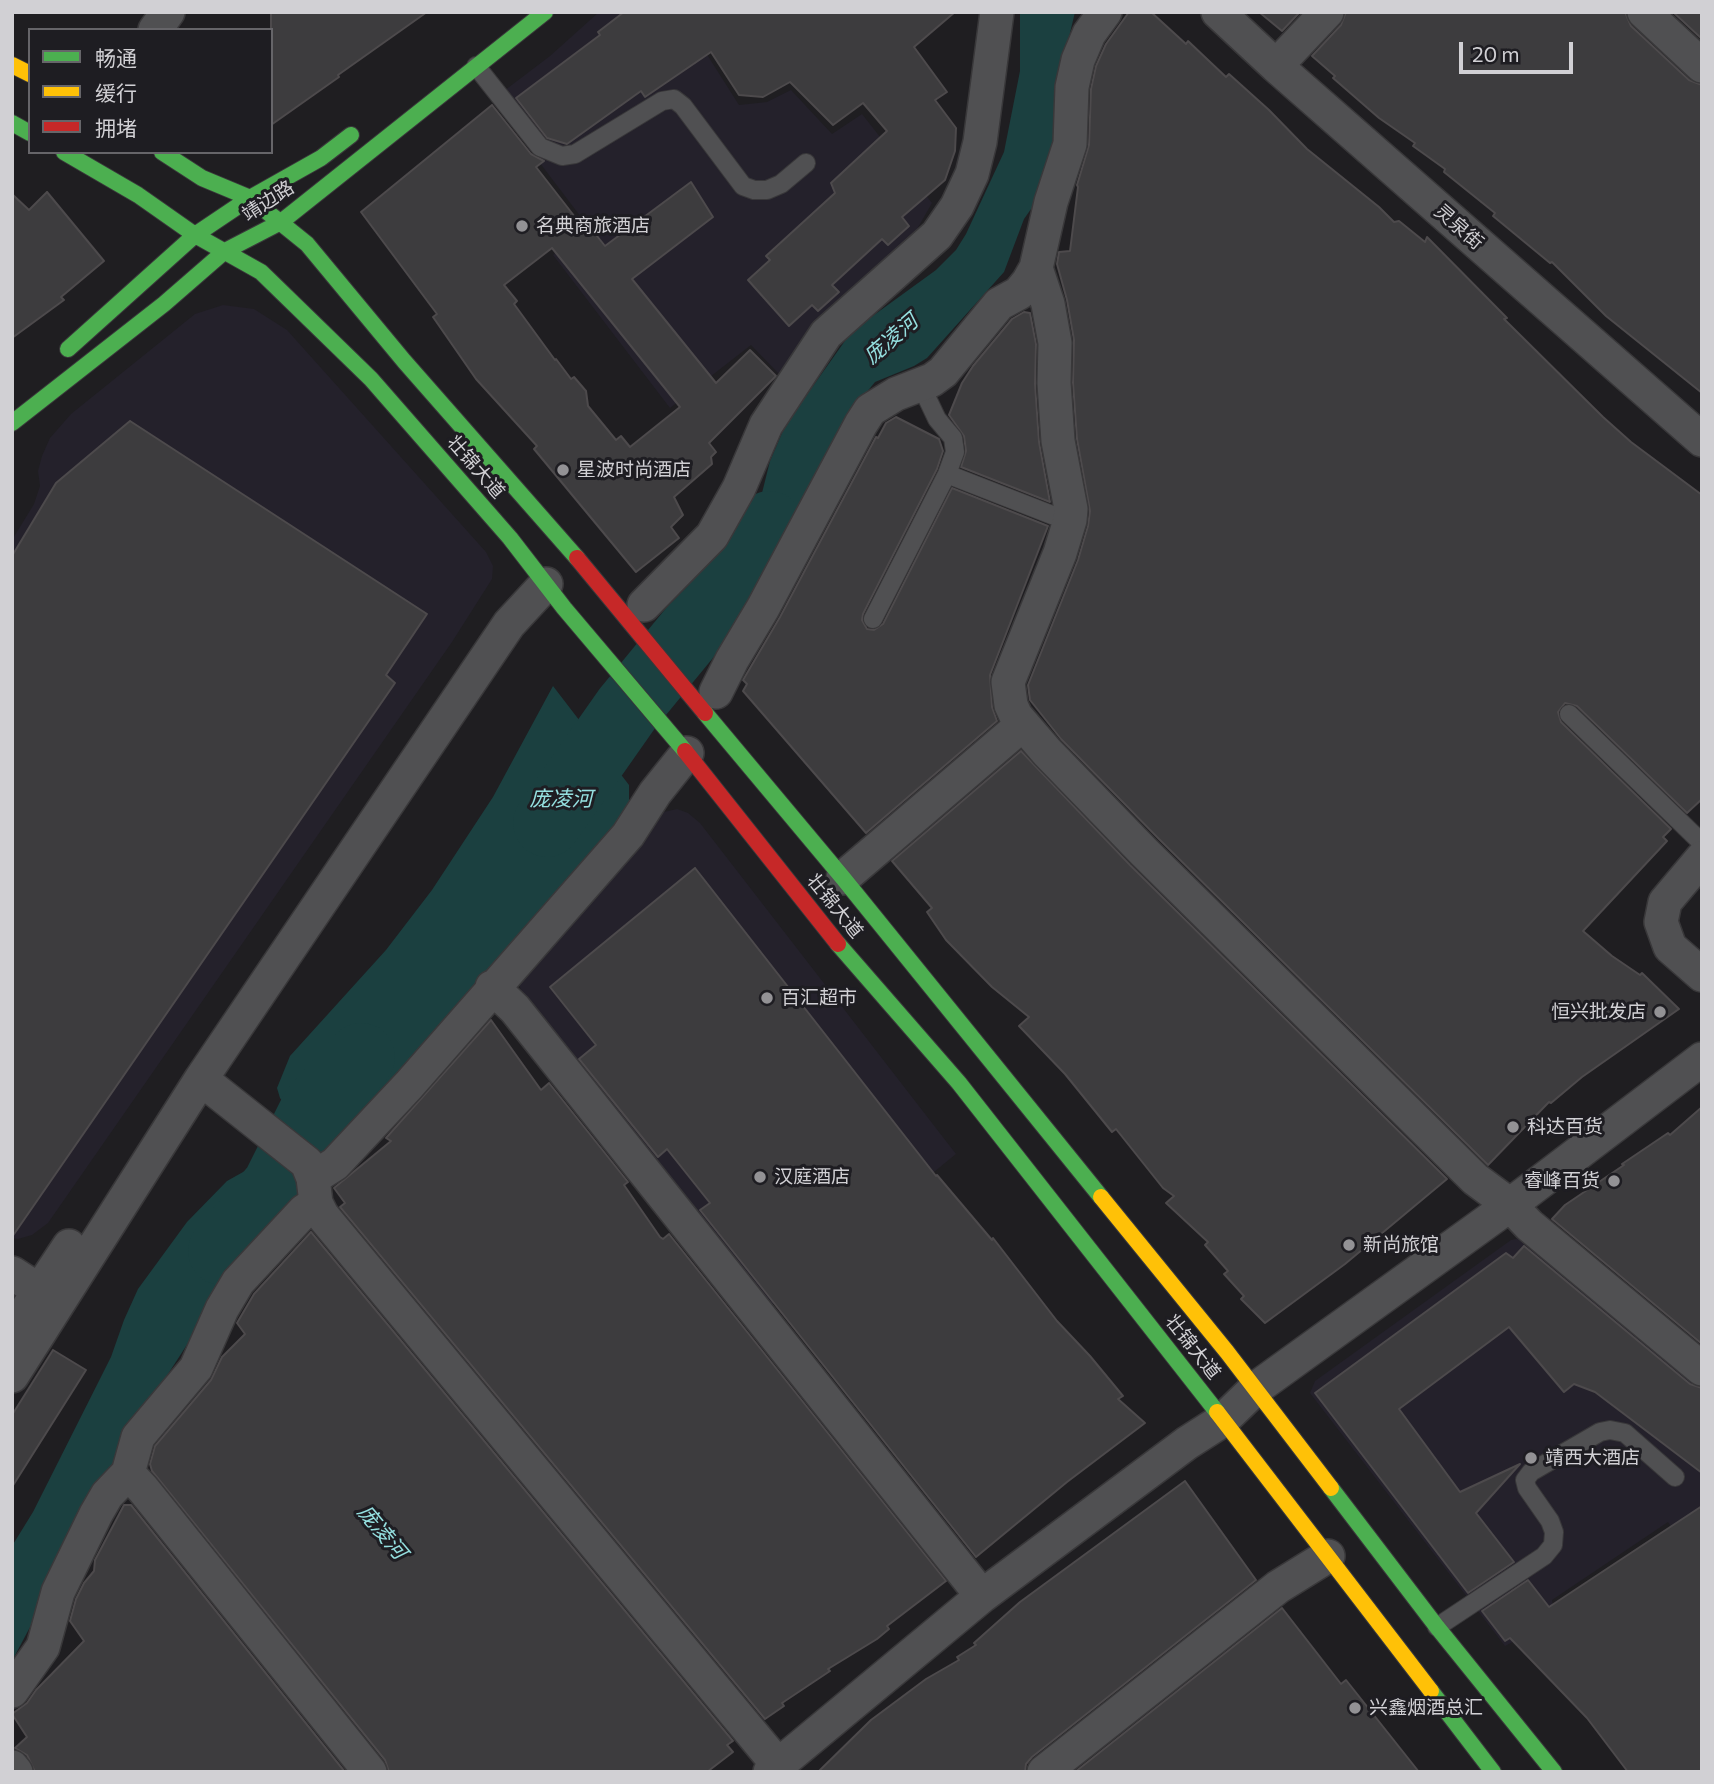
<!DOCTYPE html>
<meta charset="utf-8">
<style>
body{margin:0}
#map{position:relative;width:1714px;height:1784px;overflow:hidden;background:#1f1e21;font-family:Commissioner,"Noto Sans SC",sans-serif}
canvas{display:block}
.frame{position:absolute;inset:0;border:14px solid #d1d0d4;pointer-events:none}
.legend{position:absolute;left:28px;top:28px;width:245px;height:126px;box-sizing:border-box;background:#1e1d22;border:2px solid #666569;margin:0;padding:9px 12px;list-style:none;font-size:21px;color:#d1d0d4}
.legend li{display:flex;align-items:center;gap:14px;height:35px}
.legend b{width:35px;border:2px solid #666569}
.scale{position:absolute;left:1459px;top:42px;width:114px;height:32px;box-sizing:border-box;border:4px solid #d1d0d4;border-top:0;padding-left:9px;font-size:21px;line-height:24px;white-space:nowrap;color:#d1d0d4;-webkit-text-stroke:5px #1e1d22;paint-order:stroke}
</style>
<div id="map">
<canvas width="1714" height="1784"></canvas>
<div class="frame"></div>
<ul class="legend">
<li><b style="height:9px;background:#4caf50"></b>畅通</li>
<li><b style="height:9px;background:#ffc107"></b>缓行</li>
<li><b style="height:9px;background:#c62828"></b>拥堵</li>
</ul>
<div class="scale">20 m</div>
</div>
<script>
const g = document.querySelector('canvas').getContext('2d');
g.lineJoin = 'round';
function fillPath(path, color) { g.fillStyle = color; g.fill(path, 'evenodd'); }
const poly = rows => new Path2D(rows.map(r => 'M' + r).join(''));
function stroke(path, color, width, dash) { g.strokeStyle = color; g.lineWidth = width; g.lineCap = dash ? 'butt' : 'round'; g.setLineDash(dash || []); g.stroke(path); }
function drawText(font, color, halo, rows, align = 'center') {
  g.font = font + ' Commissioner,"Noto Sans SC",sans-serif'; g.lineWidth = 6; g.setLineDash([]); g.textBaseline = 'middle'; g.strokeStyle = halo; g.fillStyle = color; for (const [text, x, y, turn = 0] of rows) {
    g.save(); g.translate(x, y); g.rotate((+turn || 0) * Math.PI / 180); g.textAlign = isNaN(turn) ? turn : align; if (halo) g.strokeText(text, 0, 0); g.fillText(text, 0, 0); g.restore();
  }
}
fillPath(poly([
 [599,12,680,12,739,105,767,102,791,90,832,134,862,114,932,203,916,231,813,323,779,374,751,345,670,408,553,255,587,225,492,100,550,56],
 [223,305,254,309,287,330,486,552,493,566,492,579,452,642,48,1223,32,1235,18,1239,12,1238,12,540,34,504,40,486,38,471,42,456,50,438,71,414,195,314],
 [677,809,688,813,700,823,956,1154,771,1305,600,1097,521,991,519,983,655,814],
 [1521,1238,1533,1243,1702,1386,1702,1545,1681,1542,1668,1522,1552,1600,1555,1620,1505,1646,1310,1393,1315,1381,1511,1240]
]), '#24212b');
fillPath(poly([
 [1020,12,1075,12,1065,54,1049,169,1036,202,1024,219,1004,272,927,358,914,366,875,382,862,398,736,633,699,576,744,531,759,505,770,461,782,433,796,410,847,338,863,323,936,270,956,250,966,234,1004,152,1020,71],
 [553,686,629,785,629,812,327,1156,320,1153,280,1098,277,1088,290,1056,386,950,432,890,493,797],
 [261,1162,294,1185,293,1200,201,1323,148,1405,12,1661,12,1546,33,1512,111,1357,124,1320,138,1289,187,1222,227,1181]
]), '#1b4040');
stroke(poly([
 [547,823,627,709,692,630,725,596,743,573,769,525],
 [222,1251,276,1186,314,1110,361,1057]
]), '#1b4040', 68);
const building = poly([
 [271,12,427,12,338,75,339,77,271,125,271,12],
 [624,12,955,12,914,47,947,92,935,100,956,128,955,151,945,180,902,217,909,226,888,245,882,239,832,285,839,292,818,311,812,305,789,326,748,280,770,260,766,256,835,193,831,183,887,131,863,103,833,125,790,82,763,97,739,95,711,52,645,97,641,91,567,144,547,138,516,98,600,35,598,32,624,12],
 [1129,12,1151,12,1186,44,1188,41,1226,77,1229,74,1269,110,1307,149,1379,207,1394,222,1399,221,1425,242,1427,237,1507,318,1504,319,1603,417,1631,442,1702,495,1702,799,1687,813,1577,706,1565,703,1558,712,1561,722,1671,829,1663,837,1667,841,1583,931,1612,956,1640,975,1642,973,1679,1009,1582,1077,1551,1103,1549,1102,1488,1165,1158,838,1061,739,1030,700,1028,685,1078,560,1088,526,1090,511,1077,439,1073,383,1074,340,1067,300,1057,264,1059,252,1070,251,1078,187,1077,185,1089,145,1091,89,1096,66,1106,44,1129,12],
 [1259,12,1300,12,1282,31,1259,12],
 [1346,12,1625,12,1631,26,1689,80,1702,85,1702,393,1606,316,1552,262,1550,263,1493,216,1495,213,1444,172,1445,169,1413,146,1415,143,1379,118,1333,78,1335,76,1312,56,1341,25,1346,12],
 [1673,12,1702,12,1702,39,1673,12],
 [492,105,531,154,544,161,536,167,589,235,593,231,605,246,691,182,713,217,632,279,716,383,750,350,776,376,709,443,716,452,711,457,712,464,674,497,683,515,671,527,679,538,636,572,534,449,537,446,476,379,433,317,437,314,361,212,492,105],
 [552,248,680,407,630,447,621,436,616,440,588,406,586,391,574,377,571,379,556,359,555,360,514,304,517,301,504,285,552,248],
 [47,192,104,261,61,297,64,300,12,338,12,194,29,210,47,192],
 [1024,312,1030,313,1036,344,1035,384,1039,442,1050,502,961,467,966,451,964,436,949,415,962,383,973,366,1012,319,1024,312],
 [896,417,939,439,943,451,937,469,863,614,862,620,867,629,874,630,883,624,952,488,1048,526,990,675,992,707,997,721,866,833,743,691,747,684,743,680,780,617,876,437,878,438,886,423,896,417],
 [130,421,427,614,386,675,395,683,12,1237,12,556,56,483,130,421],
 [1021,751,1130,865,1447,1179,1345,1264,1265,1323,1241,1299,1244,1296,1224,1274,1228,1271,1205,1245,1208,1242,1166,1203,1174,1196,1163,1188,1116,1129,1112,1132,1065,1074,1019,1026,1029,1017,992,987,946,940,927,912,932,908,892,861,1021,751],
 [695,868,936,1176,937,1175,992,1240,993,1238,1057,1321,1090,1356,1123,1396,1118,1399,1145,1423,1067,1482,976,1557,700,1210,710,1203,667,1149,658,1157,579,1059,596,1045,550,987,695,868],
 [491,1020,541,1090,549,1083,628,1182,624,1185,660,1237,663,1239,669,1234,946,1581,887,1626,889,1629,877,1639,828,1669,830,1671,782,1703,784,1706,765,1719,340,1207,345,1203,334,1188,391,1141,386,1138,491,1020],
 [1702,1107,1702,1344,1552,1219,1565,1205,1624,1165,1622,1164,1668,1133,1670,1135,1702,1107],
 [311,1232,733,1741,727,1745,733,1752,707,1772,389,1772,385,1760,152,1471,150,1464,155,1446,211,1380,222,1357,245,1334,237,1323,254,1294,311,1232],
 [1524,1246,1690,1384,1702,1388,1702,1473,1595,1392,1574,1384,1564,1392,1509,1327,1399,1409,1460,1492,1520,1464,1476,1513,1514,1562,1468,1593,1315,1393,1506,1253,1513,1258,1524,1246],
 [53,1350,86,1370,12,1487,12,1415,53,1350],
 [1185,1481,1256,1580,1032,1757,1026,1764,1025,1772,818,1772,871,1720,926,1679,959,1660,957,1657,976,1645,974,1643,1020,1602,1185,1481],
 [124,1505,131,1505,345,1772,35,1772,27,1755,15,1748,27,1737,12,1714,27,1703,36,1690,84,1641,70,1621,76,1599,84,1583,94,1571,95,1560,124,1505],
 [1702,1506,1702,1772,1628,1772,1587,1718,1510,1638,1505,1641,1482,1611,1528,1580,1549,1607,1702,1506],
 [1282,1608,1341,1684,1346,1680,1419,1772,1075,1772,1282,1608]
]);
fillPath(building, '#3d3c3e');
stroke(building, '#4d4a4c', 2);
const lane = poly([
 [476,66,540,147,562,156,575,154,662,101,674,99,683,106,743,186,754,190,767,190,781,184,806,163],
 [947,474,1052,515,1070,520],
 [873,619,947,474,955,452,953,438,937,419,927,398,925,383],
 [1569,714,1702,843],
 [1437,1627,1544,1556,1553,1545,1554,1532,1550,1521,1527,1488,1525,1480,1531,1472,1600,1432,1610,1430,1625,1433,1675,1477]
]);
const street = poly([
 [1218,12,1276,66,1702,440],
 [1644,12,1702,66],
 [155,30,168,12],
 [1276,66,1327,12],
 [1036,268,1048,304,1055,343,1054,383,1058,441,1071,509,1070,520,1060,553,1008,682,1011,705,1016,716,1047,752,1144,852,1475,1179,1510,1205,1529,1225,1702,1369],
 [644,605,712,536,739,488,766,425,826,334,937,235,957,206,972,174,980,142,997,12],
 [716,692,732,660,763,608,861,424,870,410,896,394,932,380,943,372,999,304,1019,293,1028,282,1036,268,1051,202,1070,144,1072,87,1078,60,1089,34,1105,12],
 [1702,858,1665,902,1661,922,1670,947,1702,975],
 [843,878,1022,725],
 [492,987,515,1009,982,1596],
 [201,1079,307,1163,313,1178,316,1203,322,1215,778,1765],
 [313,1178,335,1164,409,1085,628,835,655,793,687,753],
 [12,1273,40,1291],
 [12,1332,69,1246],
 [12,1376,201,1079,509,624,546,584],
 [128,1473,143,1489,370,1772],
 [12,1691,43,1647,58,1592,96,1514,107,1495,128,1473,138,1437,196,1368,222,1309,238,1282,304,1211,316,1203],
 [12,1767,16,1772],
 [770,1772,982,1596,1187,1443,1223,1420,1255,1389,1510,1205,1702,1059],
 [1044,1772,1278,1587,1328,1556]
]);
const fast = poly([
 [12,123,30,133],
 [64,152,138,195,195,235,261,272,371,379,510,538,564,608,685,751],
 [162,152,202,178,250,198,307,244,404,361,577,558],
 [68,349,195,235,250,198,321,158,351,135],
 [12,423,164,304,225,251,281,222,545,12],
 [705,713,843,878,1101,1197],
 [838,944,959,1083,1217,1412],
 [1331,1488,1437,1627,1554,1772],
 [1431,1691,1493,1772]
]);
const slow = poly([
 [12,65,30,74],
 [1101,1197,1227,1352,1331,1488],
 [1217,1412,1431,1691]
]);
const jam = poly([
 [577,558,705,713],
 [685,751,838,944]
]);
stroke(lane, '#39383a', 20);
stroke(street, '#39383a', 36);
stroke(fast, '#39383a', 18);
stroke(slow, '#39383a', 18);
stroke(jam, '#39383a', 18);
stroke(lane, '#505052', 18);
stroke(street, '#505052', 33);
stroke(fast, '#4caf50', 16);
stroke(slow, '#ffc107', 16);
stroke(jam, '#c62828', 16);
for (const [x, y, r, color] of [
 [522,226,7,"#939295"],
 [563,470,7,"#939295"],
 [767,998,7,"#939295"],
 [1660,1012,7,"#939295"],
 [1513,1127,7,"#939295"],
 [760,1177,7,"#939295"],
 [1614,1181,7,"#939295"],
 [1349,1245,7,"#939295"],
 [1531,1458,7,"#939295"],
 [1355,1708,7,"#939295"]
]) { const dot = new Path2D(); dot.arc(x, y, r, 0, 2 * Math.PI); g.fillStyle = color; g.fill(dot); stroke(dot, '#1e1d22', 2.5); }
drawText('19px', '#d1d0d4', '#1e1d22', [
 ["靖边路",268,201,-33],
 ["灵泉街",1459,227,41],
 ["壮锦大道",476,467,49],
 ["壮锦大道",835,906,51],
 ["壮锦大道",1193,1347,52]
]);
drawText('19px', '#d1d0d4', '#1e1d22', [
 ["名典商旅酒店",536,226],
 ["星波时尚酒店",577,470],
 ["百汇超市",781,998],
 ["恒兴批发店",1646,1012,"right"],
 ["科达百货",1527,1127],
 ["汉庭酒店",774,1177],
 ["睿峰百货",1600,1181,"right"],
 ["新尚旅馆",1363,1245],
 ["靖西大酒店",1545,1458],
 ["兴鑫烟酒总汇",1369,1708]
], 'left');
drawText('italic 21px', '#95e0e0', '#1e1d22', [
 ["庞凌河",891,339,-41],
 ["庞凌河",561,799],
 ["庞凌河",382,1532,50]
]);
</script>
